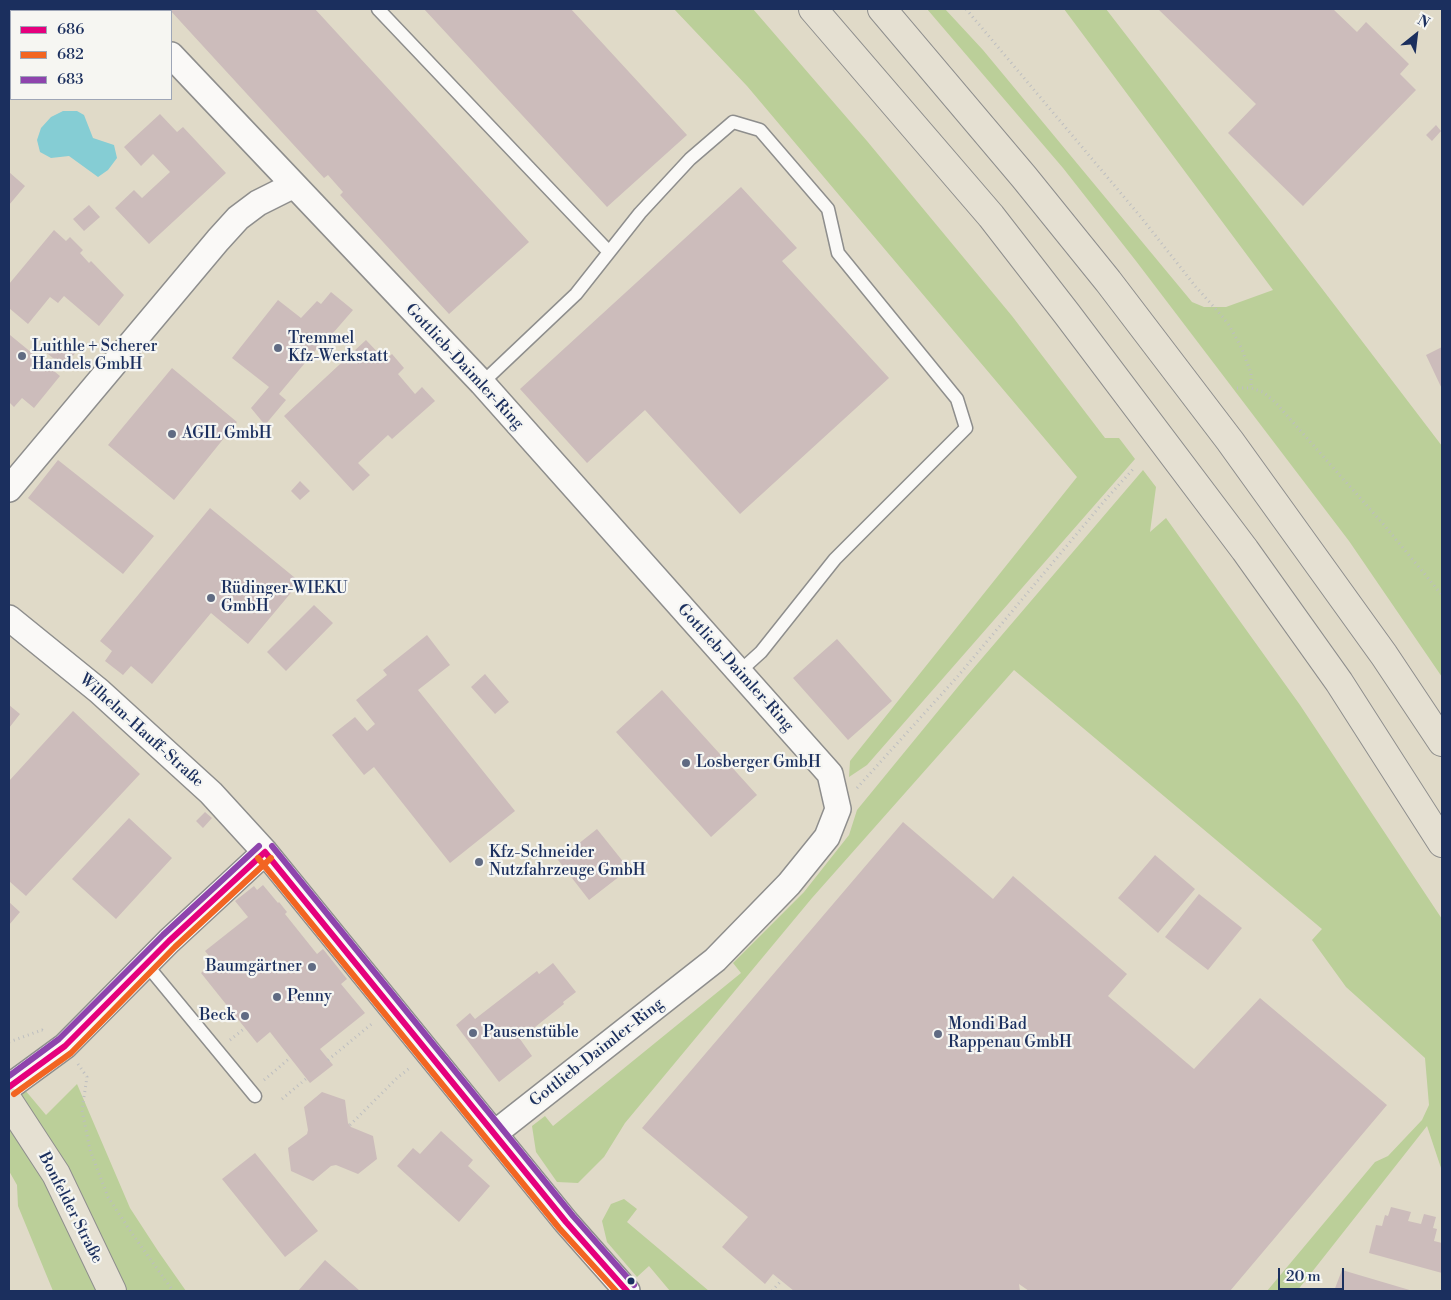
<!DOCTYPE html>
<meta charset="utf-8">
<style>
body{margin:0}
#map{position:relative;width:1451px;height:1300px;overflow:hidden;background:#e0dac8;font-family:"Libre Bodoni",serif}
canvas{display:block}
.frame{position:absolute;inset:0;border:10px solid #1b2f5e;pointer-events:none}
.legend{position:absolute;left:10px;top:10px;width:162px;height:90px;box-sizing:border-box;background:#f6f6f2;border:1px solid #9ea6b7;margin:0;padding:6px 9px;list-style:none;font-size:15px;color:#1b2f5e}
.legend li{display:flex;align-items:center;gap:10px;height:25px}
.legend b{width:25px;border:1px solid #9ea6b7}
.north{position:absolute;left:1391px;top:10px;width:50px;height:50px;-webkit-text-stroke:4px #f6f6f2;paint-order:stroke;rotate:29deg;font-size:14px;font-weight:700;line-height:20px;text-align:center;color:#1b2f5e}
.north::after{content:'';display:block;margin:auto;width:18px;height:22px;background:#1b2f5e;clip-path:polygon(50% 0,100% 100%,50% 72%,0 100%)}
.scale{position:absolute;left:1278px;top:1268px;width:66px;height:22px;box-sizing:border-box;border:2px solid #1b2f5e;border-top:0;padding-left:6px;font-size:15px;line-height:18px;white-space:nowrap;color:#1b2f5e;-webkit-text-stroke:4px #f6f6f2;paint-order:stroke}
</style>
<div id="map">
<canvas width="1451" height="1300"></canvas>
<div class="frame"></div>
<ul class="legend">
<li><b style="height:6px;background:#e5007d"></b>686</li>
<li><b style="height:6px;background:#f26522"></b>682</li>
<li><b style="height:6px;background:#8e44ad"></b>683</li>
</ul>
<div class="north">N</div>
<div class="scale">20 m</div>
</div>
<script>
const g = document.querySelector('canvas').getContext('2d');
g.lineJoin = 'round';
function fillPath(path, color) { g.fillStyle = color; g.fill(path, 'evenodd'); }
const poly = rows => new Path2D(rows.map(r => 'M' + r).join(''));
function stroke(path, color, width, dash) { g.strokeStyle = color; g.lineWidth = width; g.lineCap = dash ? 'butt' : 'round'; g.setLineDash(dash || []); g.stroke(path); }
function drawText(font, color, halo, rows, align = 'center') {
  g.font = font + ' "Libre Bodoni",serif'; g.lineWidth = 4.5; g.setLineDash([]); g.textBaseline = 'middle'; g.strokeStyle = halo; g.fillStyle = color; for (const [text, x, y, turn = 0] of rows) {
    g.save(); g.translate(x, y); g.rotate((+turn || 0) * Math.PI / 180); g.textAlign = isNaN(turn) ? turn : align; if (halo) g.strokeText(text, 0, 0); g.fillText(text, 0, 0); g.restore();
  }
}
fillPath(poly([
 [674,9,753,9,867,141,1012,316,1105,438,1119,438,1135,459,867,765,849,777,850,761,1077,477,747,86],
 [927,9,945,9,983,50,1192,302,1204,307,1226,307,1273,290,1064,9,1106,9,1320,286,1442,446,1442,677,1349,541,1136,261,1063,168],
 [1143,470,1156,487,1150,532,1166,518,1300,705,1442,919,1442,1171,1427,1126,1297,1291,1267,1291,1375,1162,1388,1156,1422,1120,1429,1105,1425,1058,1346,987,1312,940,1322,929,1014,670,812,898,625,1123,604,1157,578,1183,557,1182,536,1152,532,1126,545,1116,553,1126,741,973,733,963,804,892,849,835,857,810,966,677],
 [9,1071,46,1115,77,1084,130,1208,158,1251,186,1291,53,1291,18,1206,17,1185,9,1171],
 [624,1199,637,1209,627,1222,709,1291,670,1291,649,1266,637,1277,607,1242,602,1221,611,1204]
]), '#bbcf99');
fillPath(poly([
 [63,111,77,111,84,115,93,138,114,145,117,158,108,170,98,177,69,156,51,158,40,152,37,140,41,128,51,117]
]), '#85cdd4');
fillPath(poly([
 [169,9,315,9,529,242,449,314,340,195,343,192,328,175,324,178],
 [424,9,571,9,687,135,607,207],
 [1158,9,1333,9,1357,32,1366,22,1409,64,1400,74,1416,90,1303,206,1228,133,1256,104],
 [160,114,177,132,183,127,226,173,149,244,115,208,134,190,142,198,170,172,153,154,141,166,124,147],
 [1436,125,1441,131,1432,141,1426,135],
 [9,172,25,186,9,205],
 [741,187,797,248,782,261,889,378,740,514,645,410,587,463,520,389],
 [89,205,100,217,84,231,73,219],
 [54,230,66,241,70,237,83,250,80,253,89,263,91,261,124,295,99,326,64,296,58,303,50,297,28,324,9,308,9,284],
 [331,292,353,310,327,340,325,339,279,394,286,400,265,425,251,408,269,387,232,358,278,300,301,318,317,301,321,304],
 [10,335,60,376,34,408,22,398,14,407,9,402,9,337],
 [55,335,76,352,64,367,43,350],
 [366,340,385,360,392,354,404,368,398,374,415,394,422,387,435,401,392,439,388,435,358,463,370,475,353,491,284,416],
 [1442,347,1442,389,1426,355],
 [172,368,237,422,174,500,108,445],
 [58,460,154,536,123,574,28,498],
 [300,481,310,491,300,500,291,491],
 [210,508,300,582,248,644,211,613,152,684,131,666,123,675,105,661,112,651,100,641],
 [314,605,333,623,286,671,267,652],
 [427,635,450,665,418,690,515,811,450,863,374,767,364,775,332,735,355,717,367,731,375,724,356,700,387,675,383,670],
 [837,639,892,701,848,740,793,678],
 [485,674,509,702,495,714,471,687],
 [662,690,757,795,711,837,616,732],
 [9,705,20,714,9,728],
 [73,711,140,774,26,896,9,881,9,781],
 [205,812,212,818,203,828,196,821],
 [129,818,172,858,116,919,72,879],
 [903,822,993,899,1013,876,1127,974,1108,996,1194,1069,1260,998,1387,1105,1230,1291,1029,1291,1019,1284,1020,1291,794,1291,773,1274,765,1284,722,1247,748,1217,642,1128],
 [597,829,629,869,589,900,558,860],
 [1155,855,1195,889,1158,933,1118,898],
 [263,885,278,903,279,902,287,912,285,914,317,954,323,949,347,979,341,984,365,1013,320,1049,333,1065,310,1083,270,1032,257,1043,201,973,214,962,205,951,248,917,235,901,254,886,257,890],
 [1199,894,1242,928,1208,970,1165,937],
 [9,902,20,912,9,925],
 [553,963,576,992,563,1002,564,1004,520,1039,532,1056,499,1082,456,1025,470,1013,475,1019,537,971,539,974],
 [322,1092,345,1100,348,1123,351,1127,373,1136,377,1159,358,1174,336,1165,331,1166,313,1181,291,1171,288,1148,307,1134,308,1130,304,1107],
 [441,1131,473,1160,468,1166,490,1186,459,1222,397,1166,413,1148,420,1154],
 [255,1153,318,1231,285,1257,222,1179],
 [1391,1207,1411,1212,1408,1221,1421,1224,1424,1214,1436,1217,1433,1228,1437,1229,1434,1241,1442,1243,1442,1273,1369,1253,1376,1225,1382,1226,1385,1215,1388,1216],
 [325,1260,360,1291,298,1291],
 [1342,1270,1413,1291,1334,1291]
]), '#ccbcbb');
const service = poly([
 [378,9,609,252],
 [482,383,576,294,640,213,690,159,733,122,760,130,828,209,838,253,957,399,966,428,835,559,761,652,739,672],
 [146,964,255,1096]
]);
const minor = poly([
 [127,9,130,11],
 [171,55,482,383,830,774,838,809,827,837,789,884,715,960,495,1133],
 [9,489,218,240,238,218,258,203,294,185],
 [9,618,99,691,211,793,265,852,566,1222,627,1291],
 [9,1087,65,1046,169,941,265,852]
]);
const primary = poly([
 [9,1102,56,1174,112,1291]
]);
const motorway = poly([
 [813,9,991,216,1067,314,1245,550,1339,682,1442,843],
 [882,9,1024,177,1108,281,1230,441,1384,655,1442,742]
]);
stroke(service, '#8e8e8d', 15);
stroke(minor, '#8e8e8d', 28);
stroke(primary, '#8e8e8d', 30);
stroke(motorway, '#8e8e8d', 30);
stroke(poly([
 [966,9,1140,216,1196,287,1221,315,1229,325,1241,347,1251,373,1251,388],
 [1237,388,1251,388,1263,392,1275,402,1384,525,1442,595],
 [857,788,958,676,1106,499,1135,467],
 [230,1040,245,1028],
 [9,1042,42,1030,46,1032],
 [328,1060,374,1022],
 [78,1064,87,1077,82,1110,90,1150,108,1197,133,1235,173,1291],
 [264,1080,290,1058],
 [282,1099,307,1078],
 [350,1125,397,1078,411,1067],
 [772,1291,781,1281]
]), '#bdbec0', 3, [1, 4]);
stroke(service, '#faf9f7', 12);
stroke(minor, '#faf9f7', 25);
stroke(primary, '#e5e0d2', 28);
stroke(motorway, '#e5e0d2', 28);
stroke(poly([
 [265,852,566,1222,627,1291],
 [9,1087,65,1046,169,941,265,852]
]), '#e5007d', 6);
stroke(poly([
 [258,858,559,1228,616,1291],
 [14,1094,71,1053,175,947,271,858]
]), '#f26522', 6);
stroke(poly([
 [272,846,573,1216,634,1285],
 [9,1076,59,1039,163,935,259,846]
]), '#8e44ad', 6);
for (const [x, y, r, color] of [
 [278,348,5,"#606b83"],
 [22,356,5,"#606b83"],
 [172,434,5,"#606b83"],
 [211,598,5,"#606b83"],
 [686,763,5,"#606b83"],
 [479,862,5,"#606b83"],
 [312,967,5,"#606b83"],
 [277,997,5,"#606b83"],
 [245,1016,5,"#606b83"],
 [473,1033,5,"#606b83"],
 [938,1034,5,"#606b83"],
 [631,1281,4.5,"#1b2f5e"]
]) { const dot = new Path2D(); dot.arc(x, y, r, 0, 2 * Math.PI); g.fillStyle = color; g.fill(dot); stroke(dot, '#f6f6f2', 2); }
drawText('16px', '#1b2f5e', '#f6f6f2', [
 ["Tremmel",288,339],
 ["Kfz-Werkstatt",288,357],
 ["Luithle + Scherer",32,347],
 ["Handels GmbH",32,365],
 ["AGIL GmbH",182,434],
 ["Rüdinger-WIEKU",221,589],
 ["GmbH",221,607],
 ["Losberger GmbH",696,763],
 ["Kfz-Schneider",489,853],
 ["Nutzfahrzeuge GmbH",489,871],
 ["Baumgärtner",302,967,"right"],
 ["Penny",287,997],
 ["Beck",235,1016,"right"],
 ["Mondi Bad",948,1025],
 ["Rappenau GmbH",948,1043],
 ["Pausenstüble",483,1033]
], 'left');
drawText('16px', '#1b2f5e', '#f6f6f2', [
 ["Gottlieb-Daimler-Ring",464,367,47],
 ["Gottlieb-Daimler-Ring",735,668,48],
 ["Wilhelm-Hauff-Straße",141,731,42],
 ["Gottlieb-Daimler-Ring",597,1053,-38],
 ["Bonfelder Straße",70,1208,63]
]);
</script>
